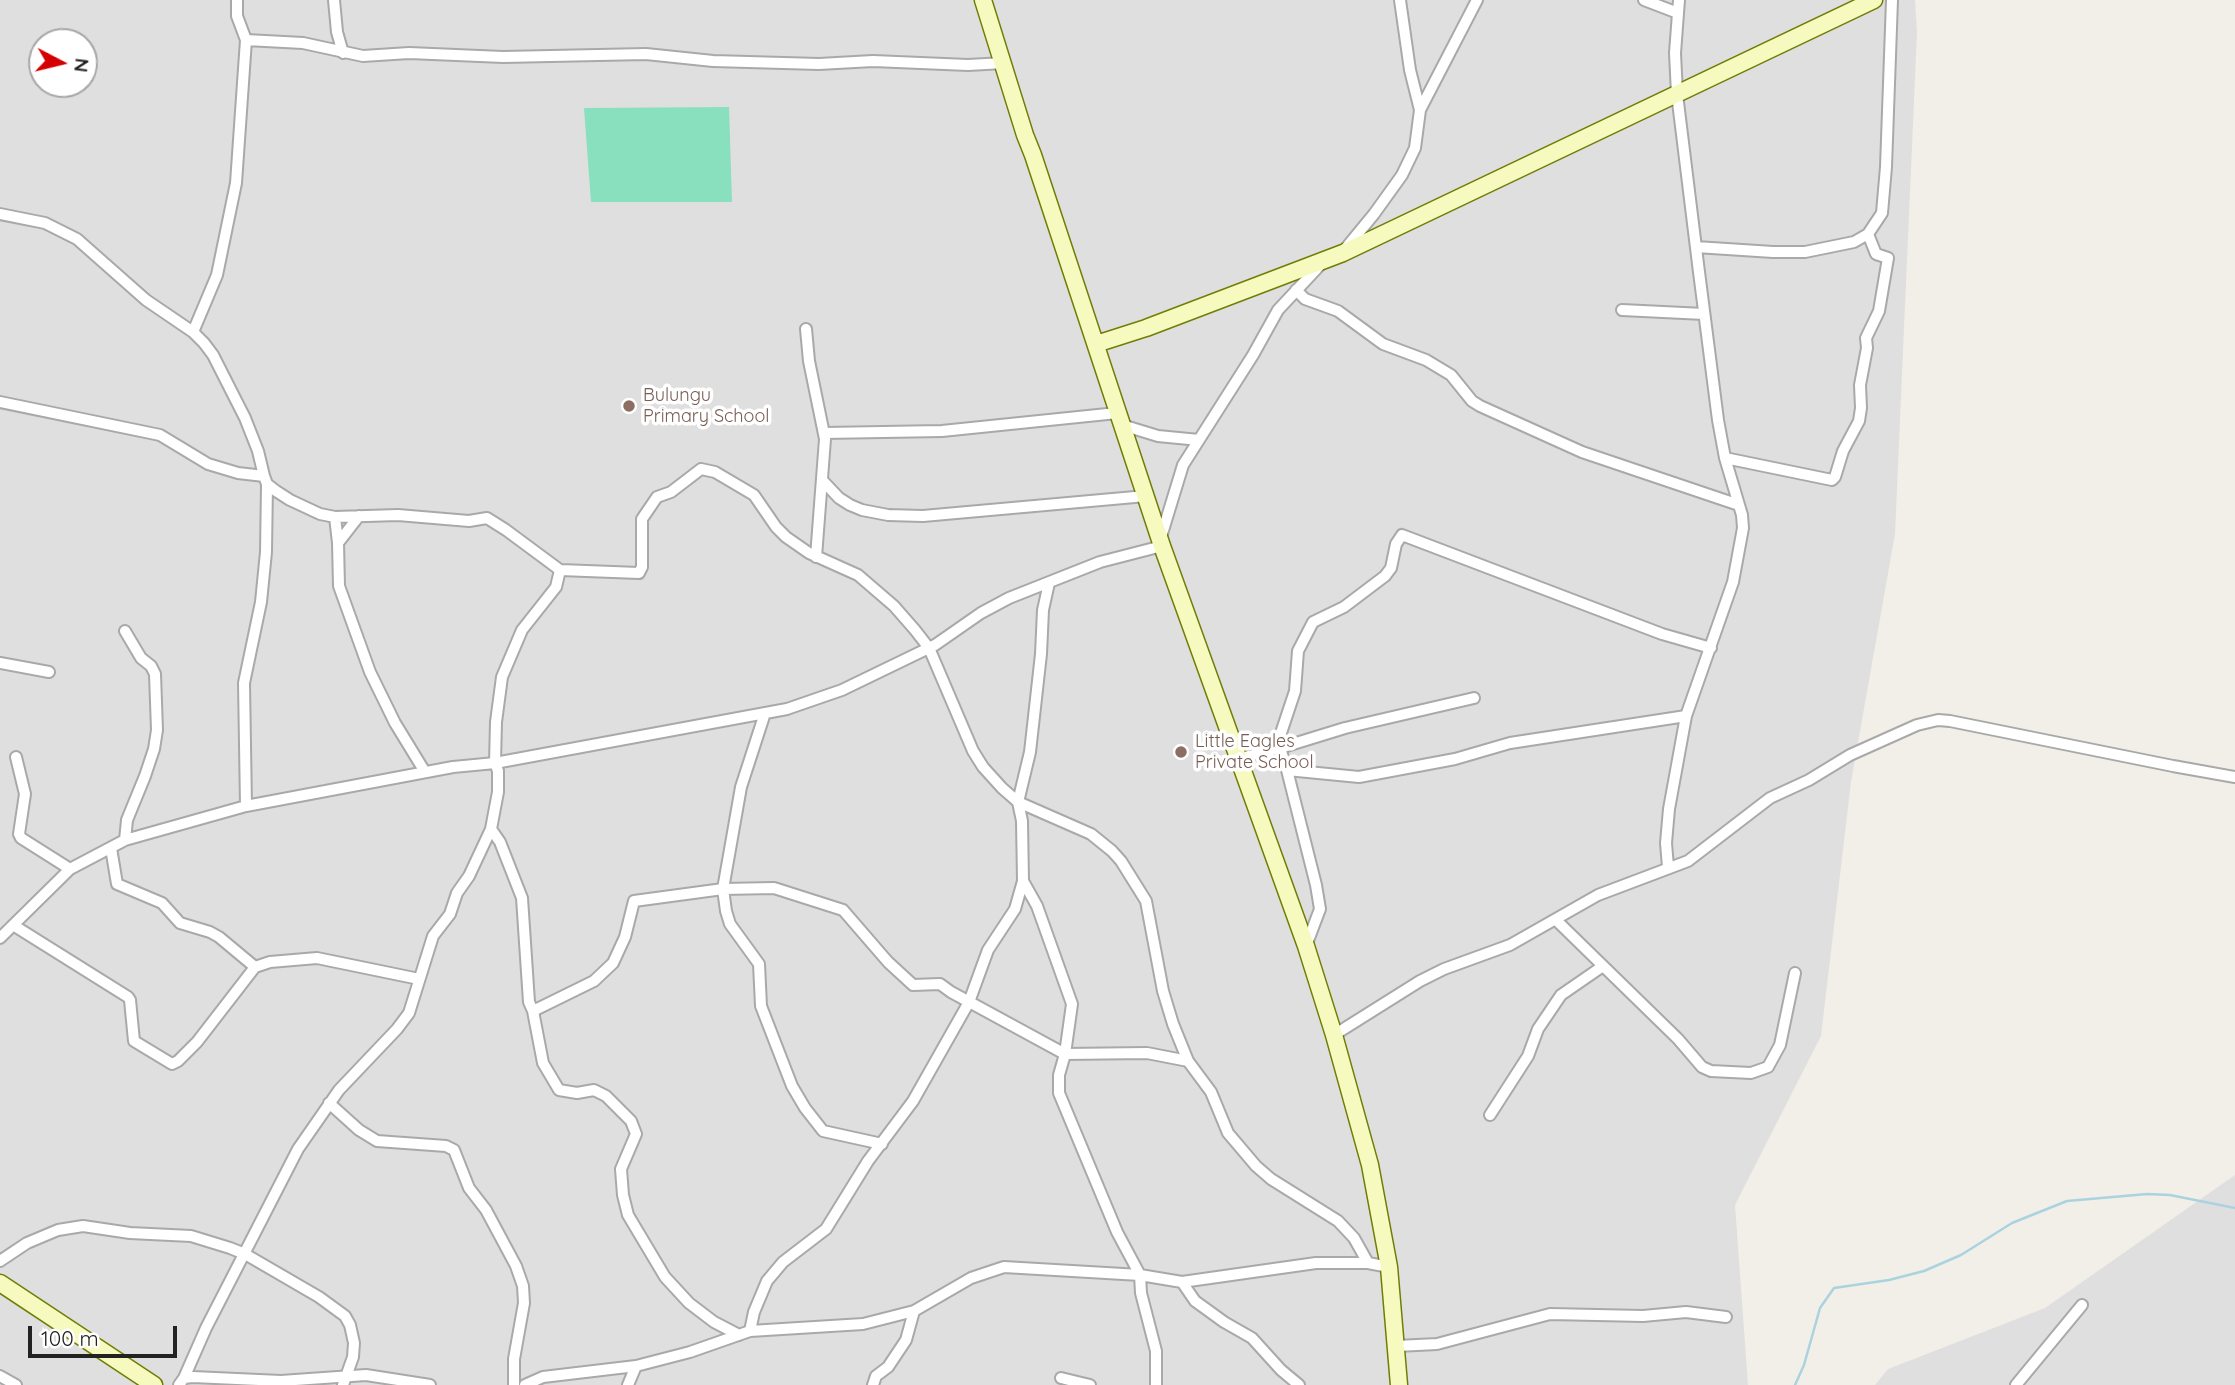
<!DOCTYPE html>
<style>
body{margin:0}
#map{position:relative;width:2235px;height:1385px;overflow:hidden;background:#f2efe9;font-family:Quicksand,sans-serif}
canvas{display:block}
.north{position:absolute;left:28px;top:28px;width:70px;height:70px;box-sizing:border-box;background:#fff;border:2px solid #a7a7a7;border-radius:50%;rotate:97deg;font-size:19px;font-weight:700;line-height:28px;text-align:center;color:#222}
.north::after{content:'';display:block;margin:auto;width:24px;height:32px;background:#d40000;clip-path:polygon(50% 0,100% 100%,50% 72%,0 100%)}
.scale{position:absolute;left:28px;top:1326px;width:149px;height:32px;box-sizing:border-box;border:4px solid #222;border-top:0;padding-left:9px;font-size:21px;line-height:24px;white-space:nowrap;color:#222;-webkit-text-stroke:5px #fff;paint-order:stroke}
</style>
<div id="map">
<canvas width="2235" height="1385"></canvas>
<div class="north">N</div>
<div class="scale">100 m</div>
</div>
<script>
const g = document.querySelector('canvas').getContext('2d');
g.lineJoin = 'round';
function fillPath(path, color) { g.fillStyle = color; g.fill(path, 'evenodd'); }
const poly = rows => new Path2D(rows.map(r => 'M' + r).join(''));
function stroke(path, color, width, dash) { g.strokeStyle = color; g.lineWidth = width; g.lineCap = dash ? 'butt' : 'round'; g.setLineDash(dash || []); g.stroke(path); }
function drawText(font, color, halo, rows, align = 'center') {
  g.font = font + ' Quicksand,sans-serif'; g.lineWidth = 7; g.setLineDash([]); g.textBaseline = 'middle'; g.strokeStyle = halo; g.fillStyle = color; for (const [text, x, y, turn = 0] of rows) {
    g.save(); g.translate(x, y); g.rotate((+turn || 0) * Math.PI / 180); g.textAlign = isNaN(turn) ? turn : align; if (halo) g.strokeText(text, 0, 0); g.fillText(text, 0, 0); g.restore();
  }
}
fillPath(poly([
 [0,0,1915,0,1917,32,1895,534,1851,782,1821,1036,1735,1205,1748,1385,0,1385],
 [42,42,84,42,84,84,42,84],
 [2235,1175,2235,1385,1875,1385,1888,1369,2045,1308]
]), '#e0dfdf');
fillPath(poly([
 [729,107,732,202,591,202,584,108]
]), '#88e0be');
stroke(poly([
 [1795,1385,1804,1365,1820,1308,1834,1288,1889,1280,1924,1271,1961,1255,2012,1223,2067,1201,2147,1194,2170,1195,2235,1208]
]), '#aad3df', 2.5);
const street = poly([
 [334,0,337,32,343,53],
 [1400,0,1410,70,1420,110],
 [1644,0,1678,13],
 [246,40,303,43,363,56,409,53,503,57,646,54,713,61,819,64,873,61,968,65,1004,63],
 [0,214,45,223,77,239,146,300,193,332,204,343,213,355,245,418,258,451,264,476],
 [1696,247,1773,252,1805,252,1854,242,1868,234],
 [1346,248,1374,214,1402,175,1415,148,1420,110,1477,0],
 [1296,290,1305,299,1338,311,1383,344,1426,360,1451,375,1472,401,1480,406,1582,452,1739,505],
 [1622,310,1704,314],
 [806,329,809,361,825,439,816,557],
 [193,332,217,275,236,183,246,40,237,16,237,0],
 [0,402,160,435,208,464,238,473,264,476,267,484,276,491,290,500,320,514,335,517,398,515,469,521,487,518,506,530,560,570,639,573,642,567,642,519,657,497,671,492,701,469,715,472,754,495,776,527,786,537,809,553,858,575,894,606,915,630,929,648,973,751,983,767,1002,788,1018,802,1091,834,1112,851,1121,861,1146,901,1163,991,1173,1024,1188,1061,1211,1092,1228,1133,1256,1166,1271,1179,1338,1221,1354,1238,1368,1263],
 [1122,425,1158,436,1199,440],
 [824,433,942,431,1117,413],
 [1725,458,1832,480,1835,477,1843,451,1859,421,1861,408,1860,385,1867,348,1866,338,1879,311,1888,258,1876,254,1868,234,1882,213,1886,167,1892,0],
 [822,480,839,498,850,505,862,510,888,515,923,516,1146,496],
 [335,517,338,543,339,586,370,672,395,723,425,772],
 [1161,537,1183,465,1253,355,1278,310,1322,263],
 [338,543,359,516],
 [0,663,49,672],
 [1474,698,1345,728,1280,748,1281,733,1295,691,1298,651,1313,622,1344,607,1385,576,1391,568,1396,544,1402,535,1662,634,1711,648],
 [765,713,741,787,723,889,726,911,730,924,759,964,761,1006,792,1086,805,1108,823,1131,882,1144],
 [16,757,25,794,19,834,21,838,70,869],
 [1237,759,1280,748,1287,770,1359,777,1455,759,1510,743,1686,716],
 [1287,770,1316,885,1320,909,1306,946],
 [246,806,244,683,261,602,266,552,267,484],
 [491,829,500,842,522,898,529,1002,533,1011,594,981,613,963,625,937,634,901,723,889,774,888,843,910,888,962,913,985,940,984,951,992,1065,1054,1147,1053,1188,1061],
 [125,840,127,820,145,776,154,749,157,730,155,674,151,666,141,658,125,631],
 [111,848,117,884,162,903,180,923,210,932,219,937,255,967,270,962,317,958,419,979],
 [1668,867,1666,843,1669,809,1686,716,1733,582,1743,528,1742,515,1725,458,1718,420,1699,272,1677,94,1675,53,1679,0],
 [1023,881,1037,906,1072,1004,1065,1054,1059,1075,1059,1093,1117,1232,1140,1275,1141,1293,1156,1351,1156,1385],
 [1556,920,1678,1039,1702,1067,1711,1071,1751,1073,1768,1067,1780,1045,1795,973],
 [13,925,128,997,130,1000,134,1041,172,1064,178,1061,197,1042,255,967],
 [0,938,70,869,125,840,246,806,453,767,495,763,787,709,842,690,935,645,981,613,1009,598,1100,562,1162,546],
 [533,1011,543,1063,559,1090,577,1093,594,1090,606,1096,631,1121,636,1134,621,1169,623,1195,628,1215,665,1277,689,1303,714,1322,739,1335],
 [1334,1035,1420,981,1444,969,1510,945,1598,895,1688,861,1770,798,1809,780,1850,755,1917,725,1938,720,1950,721,2173,766,2235,777],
 [329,1103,359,1130,377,1141,446,1146,454,1150,469,1188,486,1210,516,1266,523,1286,524,1303,514,1359,514,1385],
 [1490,1115,1528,1056,1538,1029,1561,995,1603,966],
 [0,1261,27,1243,58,1230,83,1226,130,1233,191,1236,230,1248,245,1254,319,1297,345,1316,350,1325,354,1343,353,1357,343,1385],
 [1182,1282,1195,1301,1224,1322,1252,1338,1281,1370,1299,1385],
 [750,1331,754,1312,767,1281,783,1262,826,1229,868,1161,913,1101,969,1002,988,950,1015,909,1023,881,1022,821,1018,802,1030,752,1041,654,1043,610,1049,583],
 [1397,1346,1437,1344,1550,1314,1643,1316,1686,1312,1726,1317],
 [0,1376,16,1385],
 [184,1378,206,1328,298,1149,339,1090,397,1029,409,1013,433,936,450,914,457,893,469,876,491,829,498,792,498,771,495,763,496,722,502,677,522,630,556,587,560,570],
 [1061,1378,1090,1385],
 [179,1385,184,1378,193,1377,281,1381,366,1375,430,1385],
 [525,1385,543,1377,636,1366,690,1352,750,1331,863,1324,914,1311,971,1278,1004,1267,1140,1275,1182,1282,1316,1263,1368,1263,1389,1267],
 [628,1385,636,1366],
 [873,1385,876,1376,888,1367,906,1340,914,1311],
 [2016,1385,2082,1305]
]);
const secondary = poly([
 [983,0,1025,135,1033,155,1162,546,1306,946,1334,1035,1370,1165,1389,1267,1399,1385],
 [1096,344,1146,328,1343,253,1874,0],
 [0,1283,154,1385]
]);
stroke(street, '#a9a9a9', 14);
stroke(secondary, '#707d05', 19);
stroke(street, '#fff', 10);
stroke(secondary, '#f7fabf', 16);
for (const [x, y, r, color] of [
 [629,406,7,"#8d6e63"],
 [1181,752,7,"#8d6e63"]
]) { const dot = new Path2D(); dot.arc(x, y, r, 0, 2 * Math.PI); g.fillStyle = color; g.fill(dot); stroke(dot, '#fff', 2.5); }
drawText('18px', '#785e54', '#fff', [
 ["Bulungu",643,396],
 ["Primary School",643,417],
 ["Little Eagles",1195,742],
 ["Private School",1195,763]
], 'left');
</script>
